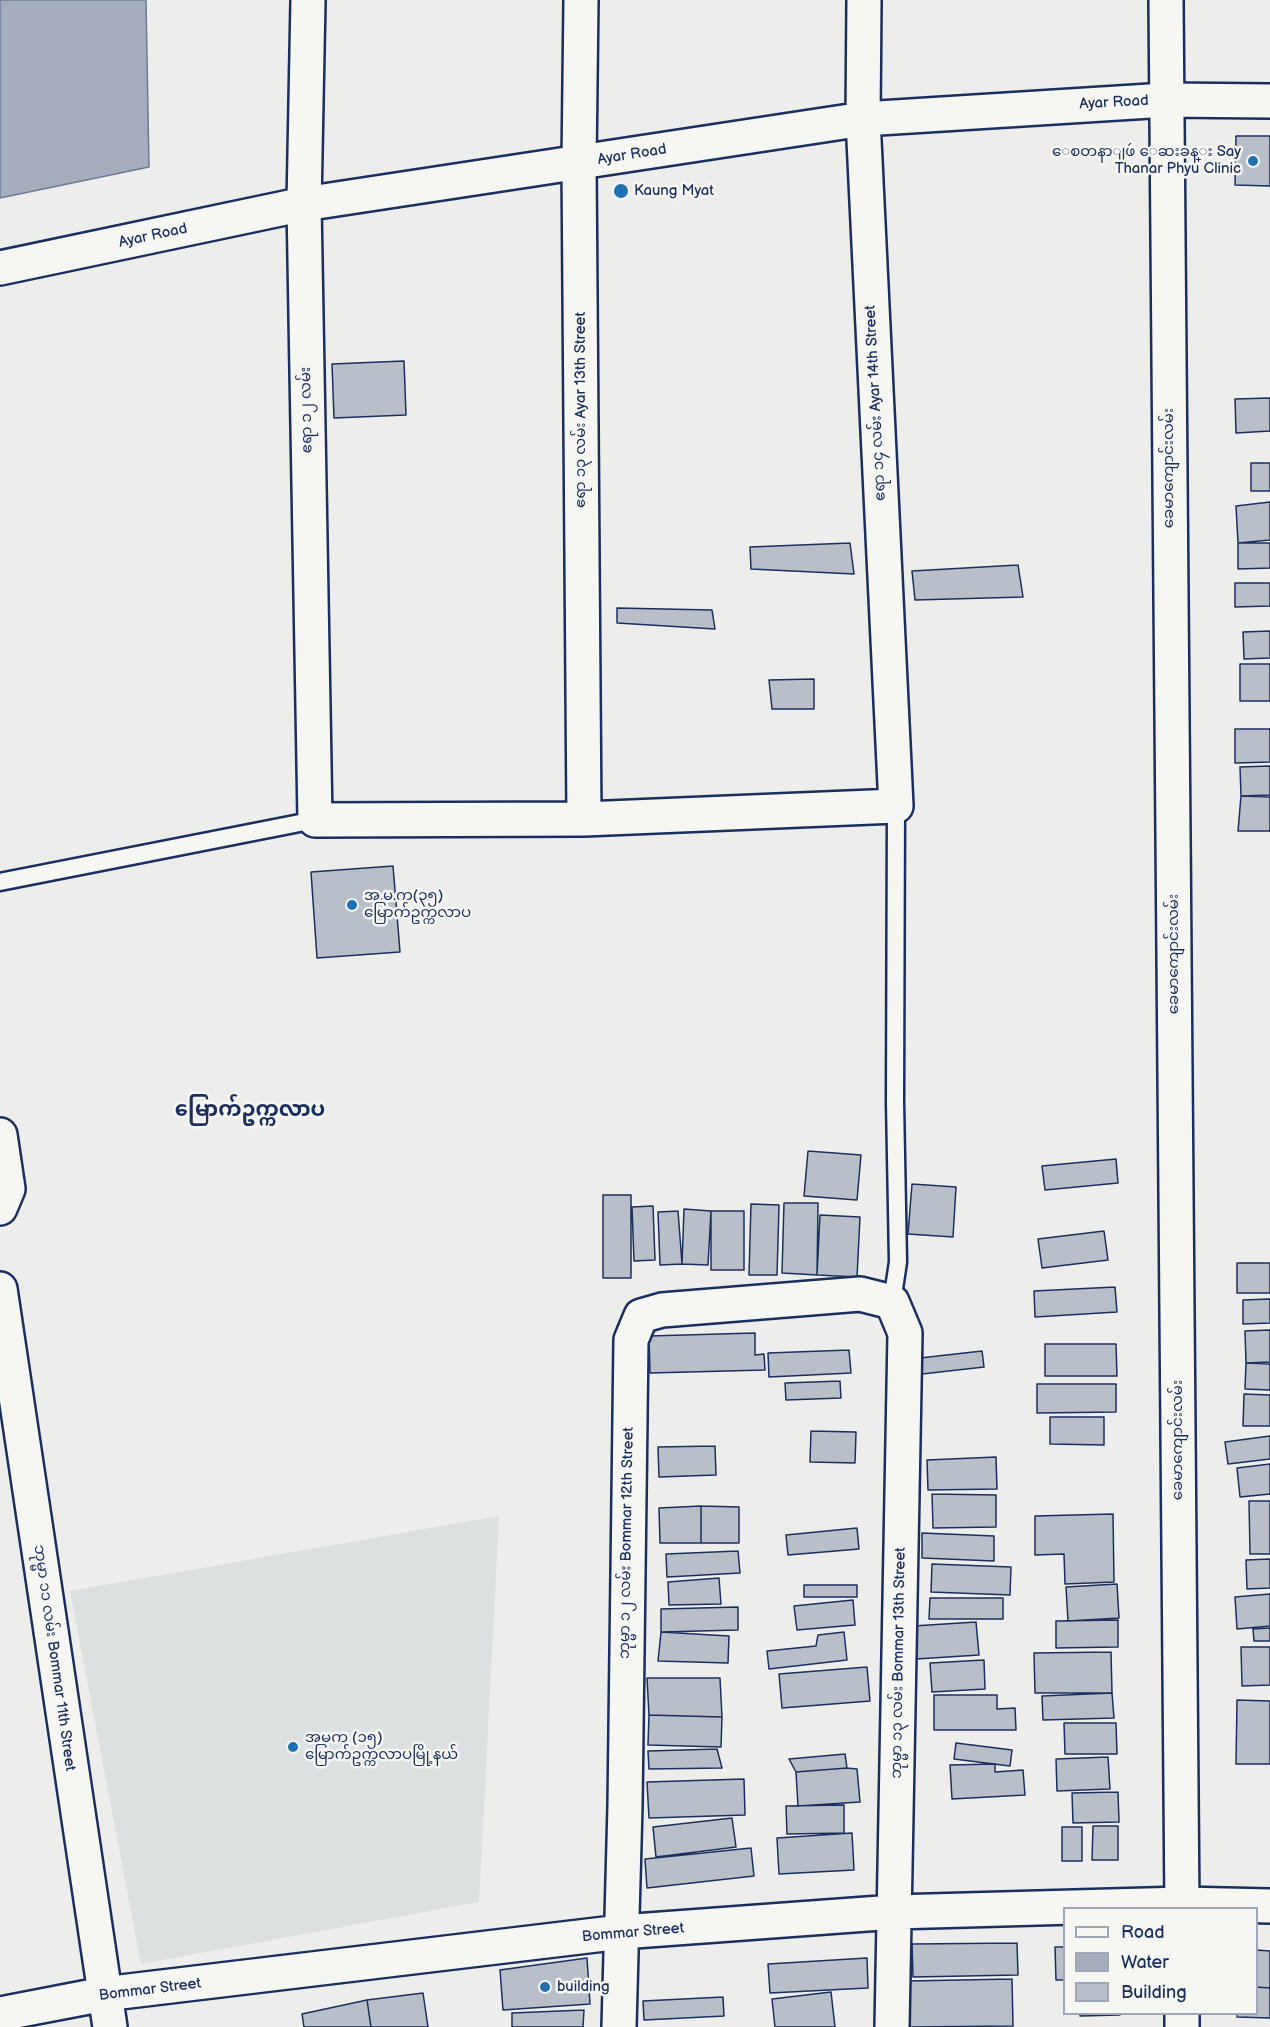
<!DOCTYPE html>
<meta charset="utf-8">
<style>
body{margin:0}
#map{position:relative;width:1270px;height:2027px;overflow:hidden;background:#edeeec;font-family:"Balsamiq Sans",sans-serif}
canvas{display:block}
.legend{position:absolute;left:1063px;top:1907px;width:195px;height:108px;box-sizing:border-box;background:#f6f6f2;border:2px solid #9ea6b7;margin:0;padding:8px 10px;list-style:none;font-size:18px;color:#1b2f5e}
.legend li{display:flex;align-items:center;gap:12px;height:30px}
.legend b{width:30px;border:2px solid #9ea6b7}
</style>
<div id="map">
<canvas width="1270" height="2027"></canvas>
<ul class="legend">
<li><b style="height:8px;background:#f6f6f2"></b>Road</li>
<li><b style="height:16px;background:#a5acbc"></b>Water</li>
<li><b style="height:16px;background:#b9bfc8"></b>Building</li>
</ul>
</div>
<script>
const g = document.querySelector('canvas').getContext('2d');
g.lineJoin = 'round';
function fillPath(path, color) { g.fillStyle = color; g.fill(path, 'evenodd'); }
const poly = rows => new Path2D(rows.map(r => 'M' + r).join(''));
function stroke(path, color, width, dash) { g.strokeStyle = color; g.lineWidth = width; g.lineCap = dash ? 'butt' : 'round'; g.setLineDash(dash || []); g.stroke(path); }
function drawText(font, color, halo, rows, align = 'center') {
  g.font = font + ' "Balsamiq Sans","Noto Sans Myanmar",sans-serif'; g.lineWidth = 5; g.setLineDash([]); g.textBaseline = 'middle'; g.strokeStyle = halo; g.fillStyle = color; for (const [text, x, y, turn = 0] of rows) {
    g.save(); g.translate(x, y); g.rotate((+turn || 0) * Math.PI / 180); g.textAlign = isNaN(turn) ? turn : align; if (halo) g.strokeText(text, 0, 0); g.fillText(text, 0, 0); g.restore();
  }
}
fillPath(poly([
 [499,1516,479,1902,141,1964,70,1591]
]), '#dde0e1');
const water = poly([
 [0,0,146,0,149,167,0,198,0,0]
]);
fillPath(water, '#a5acbc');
stroke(water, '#6e7a96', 1.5);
const building = poly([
 [1236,136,1270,136,1270,186,1235,185,1236,136],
 [404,361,406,415,334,418,332,364,404,361],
 [1270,398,1270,431,1236,433,1235,399,1270,398],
 [1251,463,1270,463,1270,491,1251,491,1251,463],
 [1270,502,1270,540,1238,543,1236,506,1270,502],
 [850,543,854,574,751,569,750,547,850,543],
 [1238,543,1270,543,1270,568,1238,569,1238,543],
 [1018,565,1023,597,915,600,912,571,1018,565],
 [1235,583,1270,583,1270,606,1235,607,1235,583],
 [617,608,712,610,715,629,617,623,617,608],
 [1270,631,1270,658,1244,659,1243,632,1270,631],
 [1240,664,1270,664,1270,701,1240,701,1240,664],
 [814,679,814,709,772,709,769,680,814,679],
 [1235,729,1270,729,1270,762,1235,763,1235,729],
 [1270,766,1270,795,1241,796,1240,767,1270,766],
 [1241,796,1270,797,1270,831,1238,831,1241,796],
 [393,866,400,952,317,958,311,872,393,866],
 [808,1151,861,1155,857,1200,804,1196,808,1151],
 [1116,1159,1118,1183,1045,1190,1042,1166,1116,1159],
 [912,1184,956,1187,953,1237,908,1234,912,1184],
 [603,1195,631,1195,631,1278,603,1278,603,1195],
 [784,1203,818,1203,817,1275,782,1273,784,1203],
 [751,1204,779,1205,777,1275,749,1275,751,1204],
 [653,1206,655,1260,634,1261,632,1207,653,1206],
 [684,1209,711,1211,708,1265,682,1264,684,1209],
 [678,1211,682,1264,660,1265,658,1212,678,1211],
 [711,1211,744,1211,744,1270,711,1270,711,1211],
 [820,1215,860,1217,857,1277,817,1275,820,1215],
 [1104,1231,1108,1260,1042,1268,1038,1239,1104,1231],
 [1237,1263,1270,1263,1270,1293,1237,1293,1237,1263],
 [1115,1287,1117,1312,1035,1317,1034,1291,1115,1287],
 [1270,1299,1270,1323,1243,1324,1243,1300,1270,1299],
 [1270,1330,1270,1362,1246,1363,1245,1331,1270,1330],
 [755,1333,755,1355,764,1354,765,1370,650,1373,649,1336,755,1333],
 [1045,1344,1116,1344,1117,1376,1045,1376,1045,1344],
 [849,1350,851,1373,769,1377,768,1353,849,1350],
 [982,1351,984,1367,922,1374,920,1358,982,1351],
 [1246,1363,1270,1364,1270,1390,1245,1389,1246,1363],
 [840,1381,841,1398,786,1400,785,1383,840,1381],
 [1037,1384,1116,1384,1116,1412,1037,1413,1037,1384],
 [1244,1394,1270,1395,1270,1426,1243,1426,1244,1394],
 [1050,1417,1104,1417,1104,1445,1050,1444,1050,1417],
 [811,1431,856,1432,855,1463,810,1462,811,1431],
 [1270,1436,1270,1459,1228,1464,1225,1442,1270,1436],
 [715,1446,716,1475,659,1477,658,1447,715,1446],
 [996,1457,997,1489,928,1490,927,1460,996,1457],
 [1270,1464,1270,1494,1240,1497,1237,1468,1270,1464],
 [932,1494,996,1495,996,1527,933,1528,932,1494],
 [1249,1501,1270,1501,1270,1554,1250,1554,1249,1501],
 [701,1506,701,1543,660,1543,659,1508,701,1506],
 [701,1506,739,1507,739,1543,701,1543,701,1506],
 [1113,1514,1114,1582,1065,1584,1064,1554,1035,1555,1035,1516,1113,1514],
 [857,1528,859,1549,788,1555,786,1535,857,1528],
 [922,1533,994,1536,994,1561,922,1558,922,1533],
 [738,1551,740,1573,667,1577,666,1554,738,1551],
 [1270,1559,1270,1588,1247,1589,1246,1560,1270,1559],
 [932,1564,1011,1567,1010,1595,931,1592,932,1564],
 [719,1578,721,1604,669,1605,668,1582,719,1578],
 [1117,1584,1119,1618,1068,1621,1066,1587,1117,1584],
 [804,1585,857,1585,857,1597,804,1597,804,1585],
 [1270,1594,1270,1626,1237,1629,1235,1597,1270,1594],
 [930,1598,1003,1598,1003,1619,929,1619,930,1598],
 [853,1600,855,1625,797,1630,794,1606,853,1600],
 [738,1607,738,1630,661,1632,661,1609,738,1607],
 [1118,1620,1118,1647,1056,1648,1056,1621,1118,1620],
 [976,1622,979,1655,916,1659,913,1626,976,1622],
 [1270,1628,1270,1641,1254,1641,1253,1629,1270,1628],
 [661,1632,729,1636,728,1663,658,1661,661,1632],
 [844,1632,847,1660,769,1669,767,1651,816,1646,818,1635,844,1632],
 [1241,1647,1270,1647,1270,1685,1242,1686,1241,1647],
 [1111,1652,1112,1693,1035,1693,1034,1653,1111,1652],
 [984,1660,985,1689,932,1692,930,1663,984,1660],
 [867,1667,870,1701,782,1708,779,1674,867,1667],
 [647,1678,720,1678,722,1717,649,1715,647,1678],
 [1112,1693,1114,1718,1043,1720,1042,1696,1112,1693],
 [934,1695,997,1695,997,1709,1015,1708,1016,1730,934,1730,934,1695],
 [1237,1700,1270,1701,1270,1764,1236,1764,1237,1700],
 [649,1715,722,1717,721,1747,648,1745,649,1715],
 [1064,1723,1116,1723,1117,1754,1065,1754,1064,1723],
 [956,1743,1012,1750,1010,1766,954,1759,956,1743],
 [717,1749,722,1768,649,1769,648,1751,717,1749],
 [845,1754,847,1768,796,1772,789,1759,845,1754],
 [1108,1757,1110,1789,1057,1791,1056,1759,1108,1757],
 [995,1764,995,1772,1023,1770,1025,1795,952,1799,950,1765,995,1764],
 [847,1768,857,1769,860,1802,798,1806,796,1772,847,1768],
 [744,1779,745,1815,649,1818,647,1782,744,1779],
 [1118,1792,1119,1822,1073,1823,1072,1793,1118,1792],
 [844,1805,844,1833,787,1834,786,1806,844,1805],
 [732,1818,736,1847,656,1857,653,1827,732,1818],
 [1093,1826,1118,1826,1118,1860,1092,1860,1093,1826],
 [1062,1827,1082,1827,1082,1861,1062,1861,1062,1827],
 [852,1833,854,1870,779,1874,777,1838,852,1833],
 [751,1848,754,1876,647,1888,645,1859,751,1848],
 [1017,1943,1018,1975,913,1977,912,1944,1017,1943],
 [1055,1947,1064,1947,1064,1980,1056,1980,1055,1947],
 [1256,1950,1270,1951,1270,1988,1256,1987,1256,1950],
 [587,1958,590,2004,503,2010,500,1970,587,1958],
 [867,1958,868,1988,770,1993,768,1964,867,1958],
 [1012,1979,1013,2026,909,2027,908,1981,1012,1979],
 [1256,1987,1270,1988,1270,2018,1237,2017,1237,2014,1256,2014,1256,1987],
 [831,1992,835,2027,775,2027,772,1999,831,1992],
 [423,1993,428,2027,371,2027,367,2000,423,1993],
 [723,1997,724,2016,644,2020,643,2001,723,1997],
 [367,2000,371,2027,304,2027,302,2014,367,2000],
 [584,2010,583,2027,512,2027,512,2013,584,2010],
 [1080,2014,1119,2014,1120,2015,1080,2016,1080,2014]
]);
fillPath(building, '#b9bfc8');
stroke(building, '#1b2f5e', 1.5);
const service = poly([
 [0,882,315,820],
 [892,1302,898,1262,895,1102,896,806]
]);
const minor = poly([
 [308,0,304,204,315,820,584,819,896,806,863,119,864,0],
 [581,0,579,163,584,819],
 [0,268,304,204,863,119,1166,100,1270,101],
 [0,1135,8,1189,0,1208],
 [0,1289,110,2027],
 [0,2014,104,1994,621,1932,894,1912,1182,1904,1270,1906],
 [619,2027,625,1806,631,1340,641,1316,662,1310,860,1294,892,1302,905,1333,892,2027]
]);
const tertiary = poly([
 [1166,0,1182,1908],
 [1182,2014,1182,2027]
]);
stroke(service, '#1b2f5e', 21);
stroke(minor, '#1b2f5e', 38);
stroke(tertiary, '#1b2f5e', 38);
stroke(service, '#f6f6f2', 16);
stroke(minor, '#f6f6f2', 33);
stroke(tertiary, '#f6f6f2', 33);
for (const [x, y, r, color] of [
 [1253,161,6,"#1f6fb2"],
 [621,191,8,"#1f6fb2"],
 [352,905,6,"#1f6fb2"],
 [293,1747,6,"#1f6fb2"],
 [545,1987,6,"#1f6fb2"]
]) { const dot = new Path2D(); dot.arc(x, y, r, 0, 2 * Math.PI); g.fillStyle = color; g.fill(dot); stroke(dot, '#f6f6f2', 2); }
drawText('15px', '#1b2f5e', '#f6f6f2', [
 ["Ayar Road",1114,103,-3],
 ["Ayar Road",632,155,-9],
 ["Ayar Road",153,236,-12],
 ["ဧရာ ၁၄ လမ်း Ayar 14th Street",876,403,-93],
 ["ဧရာ ၁၂ လမ်း",307,410,-91],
 ["ဧရာ ၁၃ လမ်း Ayar 13th Street",581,410,-90],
 ["ခေမာကျောင်းလမ်း",1169,468,-90],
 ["ခေမာကျောင်းလမ်း",1174,954,-90],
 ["ခေမာကျောင်းလမ်း",1178,1440,-90],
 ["ဘုမ္မာ ၁၂ လမ်း Bommar 12th Street",627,1543,-89],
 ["ဘုမ္မာ ၁၁ လမ်း Bommar 11th Street",54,1658,82],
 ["ဘုမ္မာ ၁၃ လမ်း Bommar 13th Street",899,1663,-89],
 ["Bommar Street",633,1933,-5],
 ["Bommar Street",150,1990,-7]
]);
drawText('15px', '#1b2f5e', '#f6f6f2', [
 ["ေစတနာျဖဴ ေဆးခန္း Say",1241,152,"right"],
 ["Thanar Phyu Clinic",1241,169,"right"],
 ["Kaung Myat",634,191],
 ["အ.မ.က(၃၅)",364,896],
 ["မြောက်ဥက္ကလာပ",364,913],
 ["အမက (၁၅)",305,1738],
 ["မြောက်ဥက္ကလာပမြို့နယ်",305,1755],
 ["building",557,1987]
], 'left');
drawText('bold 21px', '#1b2f5e', '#f6f6f2', [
 ["မြောက်‌ဥက္ကလာပ",250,1111]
]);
</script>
